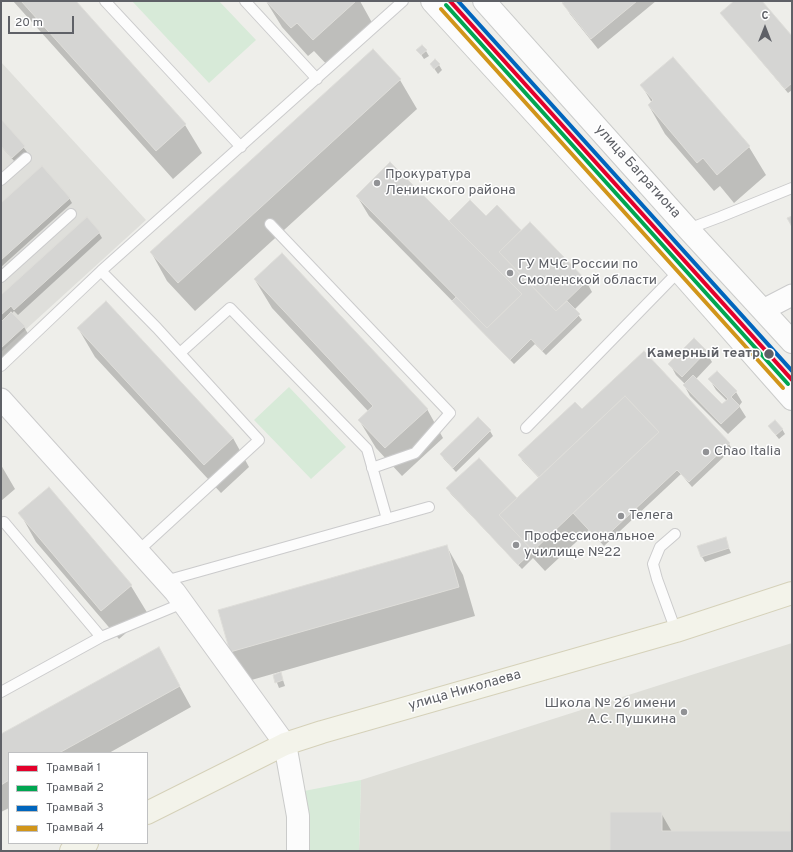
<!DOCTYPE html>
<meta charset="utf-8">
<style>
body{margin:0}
#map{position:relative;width:793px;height:852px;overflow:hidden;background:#eeeeea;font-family:Overpass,sans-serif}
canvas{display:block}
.frame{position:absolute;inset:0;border:2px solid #5f6167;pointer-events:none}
.legend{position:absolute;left:8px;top:752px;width:140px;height:92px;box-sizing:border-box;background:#fff;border:1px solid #bfc0c2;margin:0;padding:5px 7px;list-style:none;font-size:12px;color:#5f6167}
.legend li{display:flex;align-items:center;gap:8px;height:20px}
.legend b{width:20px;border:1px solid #bfc0c2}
.north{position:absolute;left:745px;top:8px;width:40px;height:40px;-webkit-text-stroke:3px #fff;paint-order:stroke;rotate:0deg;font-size:11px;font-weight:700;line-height:16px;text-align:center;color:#5f6167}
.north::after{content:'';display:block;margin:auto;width:14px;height:18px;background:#5f6167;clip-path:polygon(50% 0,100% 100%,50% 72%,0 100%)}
.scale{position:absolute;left:8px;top:16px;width:66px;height:18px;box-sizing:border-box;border:2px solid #5f6167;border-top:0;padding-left:5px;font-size:12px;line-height:14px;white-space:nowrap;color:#5f6167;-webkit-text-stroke:3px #fff;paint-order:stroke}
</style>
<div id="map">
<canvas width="793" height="852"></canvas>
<div class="frame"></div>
<ul class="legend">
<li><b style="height:5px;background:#e4002b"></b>Трамвай 1</li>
<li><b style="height:5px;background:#00a651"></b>Трамвай 2</li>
<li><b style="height:5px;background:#0065bd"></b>Трамвай 3</li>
<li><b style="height:5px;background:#d1951a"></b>Трамвай 4</li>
</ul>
<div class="north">С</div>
<div class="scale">20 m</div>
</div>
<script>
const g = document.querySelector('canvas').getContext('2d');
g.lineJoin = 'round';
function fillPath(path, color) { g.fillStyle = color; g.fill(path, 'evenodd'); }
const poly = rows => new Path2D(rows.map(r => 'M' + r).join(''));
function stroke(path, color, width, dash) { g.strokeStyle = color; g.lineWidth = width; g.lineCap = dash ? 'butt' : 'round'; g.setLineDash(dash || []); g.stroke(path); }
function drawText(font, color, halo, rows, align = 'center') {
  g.font = font + ' Overpass,sans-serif'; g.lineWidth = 3; g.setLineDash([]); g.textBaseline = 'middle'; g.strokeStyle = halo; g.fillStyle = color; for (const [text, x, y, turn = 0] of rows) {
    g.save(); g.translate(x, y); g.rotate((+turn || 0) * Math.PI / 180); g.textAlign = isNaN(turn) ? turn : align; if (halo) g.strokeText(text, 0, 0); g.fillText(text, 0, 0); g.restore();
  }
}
fillPath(poly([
 [1,62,146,220,1,352]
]), '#dfdfdb');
fillPath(poly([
 [792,643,792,851,359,851,361,780]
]), '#deded8');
fillPath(poly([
 [132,1,219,1,256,40,209,83],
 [289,387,346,447,311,479,254,420],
 [361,780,359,851,305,851,304,791]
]), '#d7ead8');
fillPath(poly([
 [13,1,74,1,185,125,202,153,173,179],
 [266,1,360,1,375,28,330,68,314,51,308,56,282,27],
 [567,1,656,1,598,49,570,14,564,3],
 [736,1,761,1,792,38,792,90,788,93,725,18,722,13],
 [373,50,400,80,417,109,195,311,167,281,151,252],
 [418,50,426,51,429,56,424,59],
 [673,59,749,147,766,175,734,203,720,186,714,191,665,134,649,106,652,103,642,86],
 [431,64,439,65,442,70,438,74],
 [1,120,27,152,15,162,1,146],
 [357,196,452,225,486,218,497,207,521,232,586,281,592,292,574,310,582,320,546,355,535,344,514,364,369,216],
 [69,198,72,203,1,267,1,204],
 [99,233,102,238,18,315,14,311,11,314,24,327,30,337,5,360,1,356,1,296],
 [255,280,427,409,443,438,402,476,376,448,359,420,368,411,272,308],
 [78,328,233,438,249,467,221,493,95,357],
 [644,352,729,444,732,449,692,487,681,474,604,546,589,530,545,571,533,558,522,569,451,494,448,489,516,499,539,478,522,460,520,455,582,410],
 [706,352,712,362,696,379,722,406,727,401,716,390,710,380,736,392,742,402,739,406,746,417,728,434,690,396,684,385,685,384,676,375,670,364],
 [478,418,490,431,493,436,456,472,444,459,441,454],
 [769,427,782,429,785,434,779,439],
 [1,465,15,489,1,501],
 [49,488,131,586,148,614,119,639,36,542,20,513],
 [725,539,731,553,705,562,702,557],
 [447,547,463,575,475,616,248,681,231,652,220,611],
 [170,669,191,707,109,753,9,753,9,808,1,812,1,735],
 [281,674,285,686,279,688,274,675],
 [661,813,672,832,791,832,792,813,792,851,611,851]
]), '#0003');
const building = poly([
 [21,1,76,1,186,124,156,151,21,1],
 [266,1,356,1,313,40,297,23,291,28,266,1],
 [565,1,637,1,591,39,562,3,565,1],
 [734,1,762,1,792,36,792,83,785,89,720,13,734,1],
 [422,45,427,50,421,55,416,50,422,45],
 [373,49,401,79,178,283,150,252,373,49],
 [673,57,750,146,717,175,703,158,697,163,648,105,653,100,640,85,673,57],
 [435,59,440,64,434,69,430,64,435,59],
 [1,119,25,146,12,158,1,146,1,119],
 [390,162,522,294,487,328,356,196,390,162],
 [42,166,70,198,1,260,1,203,42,166],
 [470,200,486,216,497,205,521,230,499,252,556,311,567,301,580,314,542,351,531,339,510,360,452,301,456,297,487,328,522,294,449,221,470,200],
 [792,216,792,227,787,218,792,216],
 [87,217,100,232,14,310,11,306,1,315,1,295,87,217],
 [530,222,587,281,556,311,499,252,530,222],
 [282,253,428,409,385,448,358,420,373,406,254,279,282,253],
 [106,301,233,438,204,465,77,328,106,301],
 [11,312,25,326,1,348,1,322,11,312],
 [694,338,707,351,682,377,668,364,694,338],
 [644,351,730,443,689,482,677,470,600,542,573,513,659,432,625,396,539,477,518,455,575,402,582,409,644,351],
 [717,371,737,391,731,397,740,406,721,424,683,385,693,375,722,404,728,399,708,379,717,371],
 [625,396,659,432,533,551,499,515,625,396],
 [478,417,491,430,453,468,440,454,478,417],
 [775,420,783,429,776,435,768,426,775,420],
 [479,458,517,498,499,515,533,551,518,565,446,488,479,458],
 [49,487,132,585,101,611,18,513,49,487],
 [726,537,729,548,701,557,697,546,726,537],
 [447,545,459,587,230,652,218,610,447,545],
 [159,647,180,686,59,753,9,753,9,780,1,785,1,734,159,647],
 [281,672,283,680,275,683,273,675,281,672],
 [610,812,662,812,662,831,790,831,790,812,792,812,792,851,610,851,610,812]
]);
fillPath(building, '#d5d5d3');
stroke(building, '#deddd9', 1);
const lane = poly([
 [105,1,241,147],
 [245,1,317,79],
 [1,180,26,158],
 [270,224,450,413,415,453,372,468],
 [688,229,720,217,792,188],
 [101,271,157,328,259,440,138,551],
 [1,277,71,214],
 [180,353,230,308,367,449,387,519],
 [1,366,101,271,403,1],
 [526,428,679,271],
 [4,522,101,637],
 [675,534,660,547,653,564,657,579,676,631],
 [165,581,429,507],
 [1,692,101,637,183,603]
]);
const street = poly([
 [763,310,792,295],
 [1,399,175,592,285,744]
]);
const secondary = poly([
 [432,1,679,271,792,399],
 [484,1,688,229,792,342],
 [285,744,298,816,298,851]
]);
const primary = poly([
 [147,813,285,744,322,732,676,631,792,593],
 [71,851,87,843]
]);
stroke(lane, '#cbcbcc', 12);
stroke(street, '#cbcbcc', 23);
stroke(secondary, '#cacbca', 24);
stroke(primary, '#d5d1b9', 24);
stroke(lane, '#fcfcfc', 10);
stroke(street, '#fcfcfc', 21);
stroke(secondary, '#fcfcfc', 22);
stroke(primary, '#f3f3ea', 22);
stroke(poly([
 [450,1,792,380]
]), '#e4002b', 4);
stroke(poly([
 [446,5,788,384]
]), '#00a651', 4);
stroke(poly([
 [458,1,792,371]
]), '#0065bd', 4);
stroke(poly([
 [441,9,783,388]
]), '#d1951a', 4);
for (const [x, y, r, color] of [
 [377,183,4,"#919295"],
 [510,273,4,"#919295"],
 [769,354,5.5,"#5f6167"],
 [706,452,4,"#919295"],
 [621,516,4,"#919295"],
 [516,545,4,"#919295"],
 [684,712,4,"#919295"]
]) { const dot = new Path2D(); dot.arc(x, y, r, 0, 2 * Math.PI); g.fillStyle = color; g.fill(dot); stroke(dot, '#fff', 1.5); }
drawText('14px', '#5f6167', '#fff', [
 ["улица Багратиона",637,172,48],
 ["улица Николаева",465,691,-16]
]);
drawText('14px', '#5f6167', '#fff', [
 ["Прокуратура",385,175],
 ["Ленинского района",385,191],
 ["ГУ МЧС России по",518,265],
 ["Смоленской области",518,281],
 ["Chao Italia",714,452],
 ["Телега",629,516],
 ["Профессиональное",524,537],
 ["училище №22",524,553],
 ["Школа № 26 имени",676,704,"right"],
 ["А.С. Пушкина",676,720,"right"]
], 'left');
drawText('bold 14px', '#5f6167', '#fff', [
 ["Камерный театр",760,354]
], 'right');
</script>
